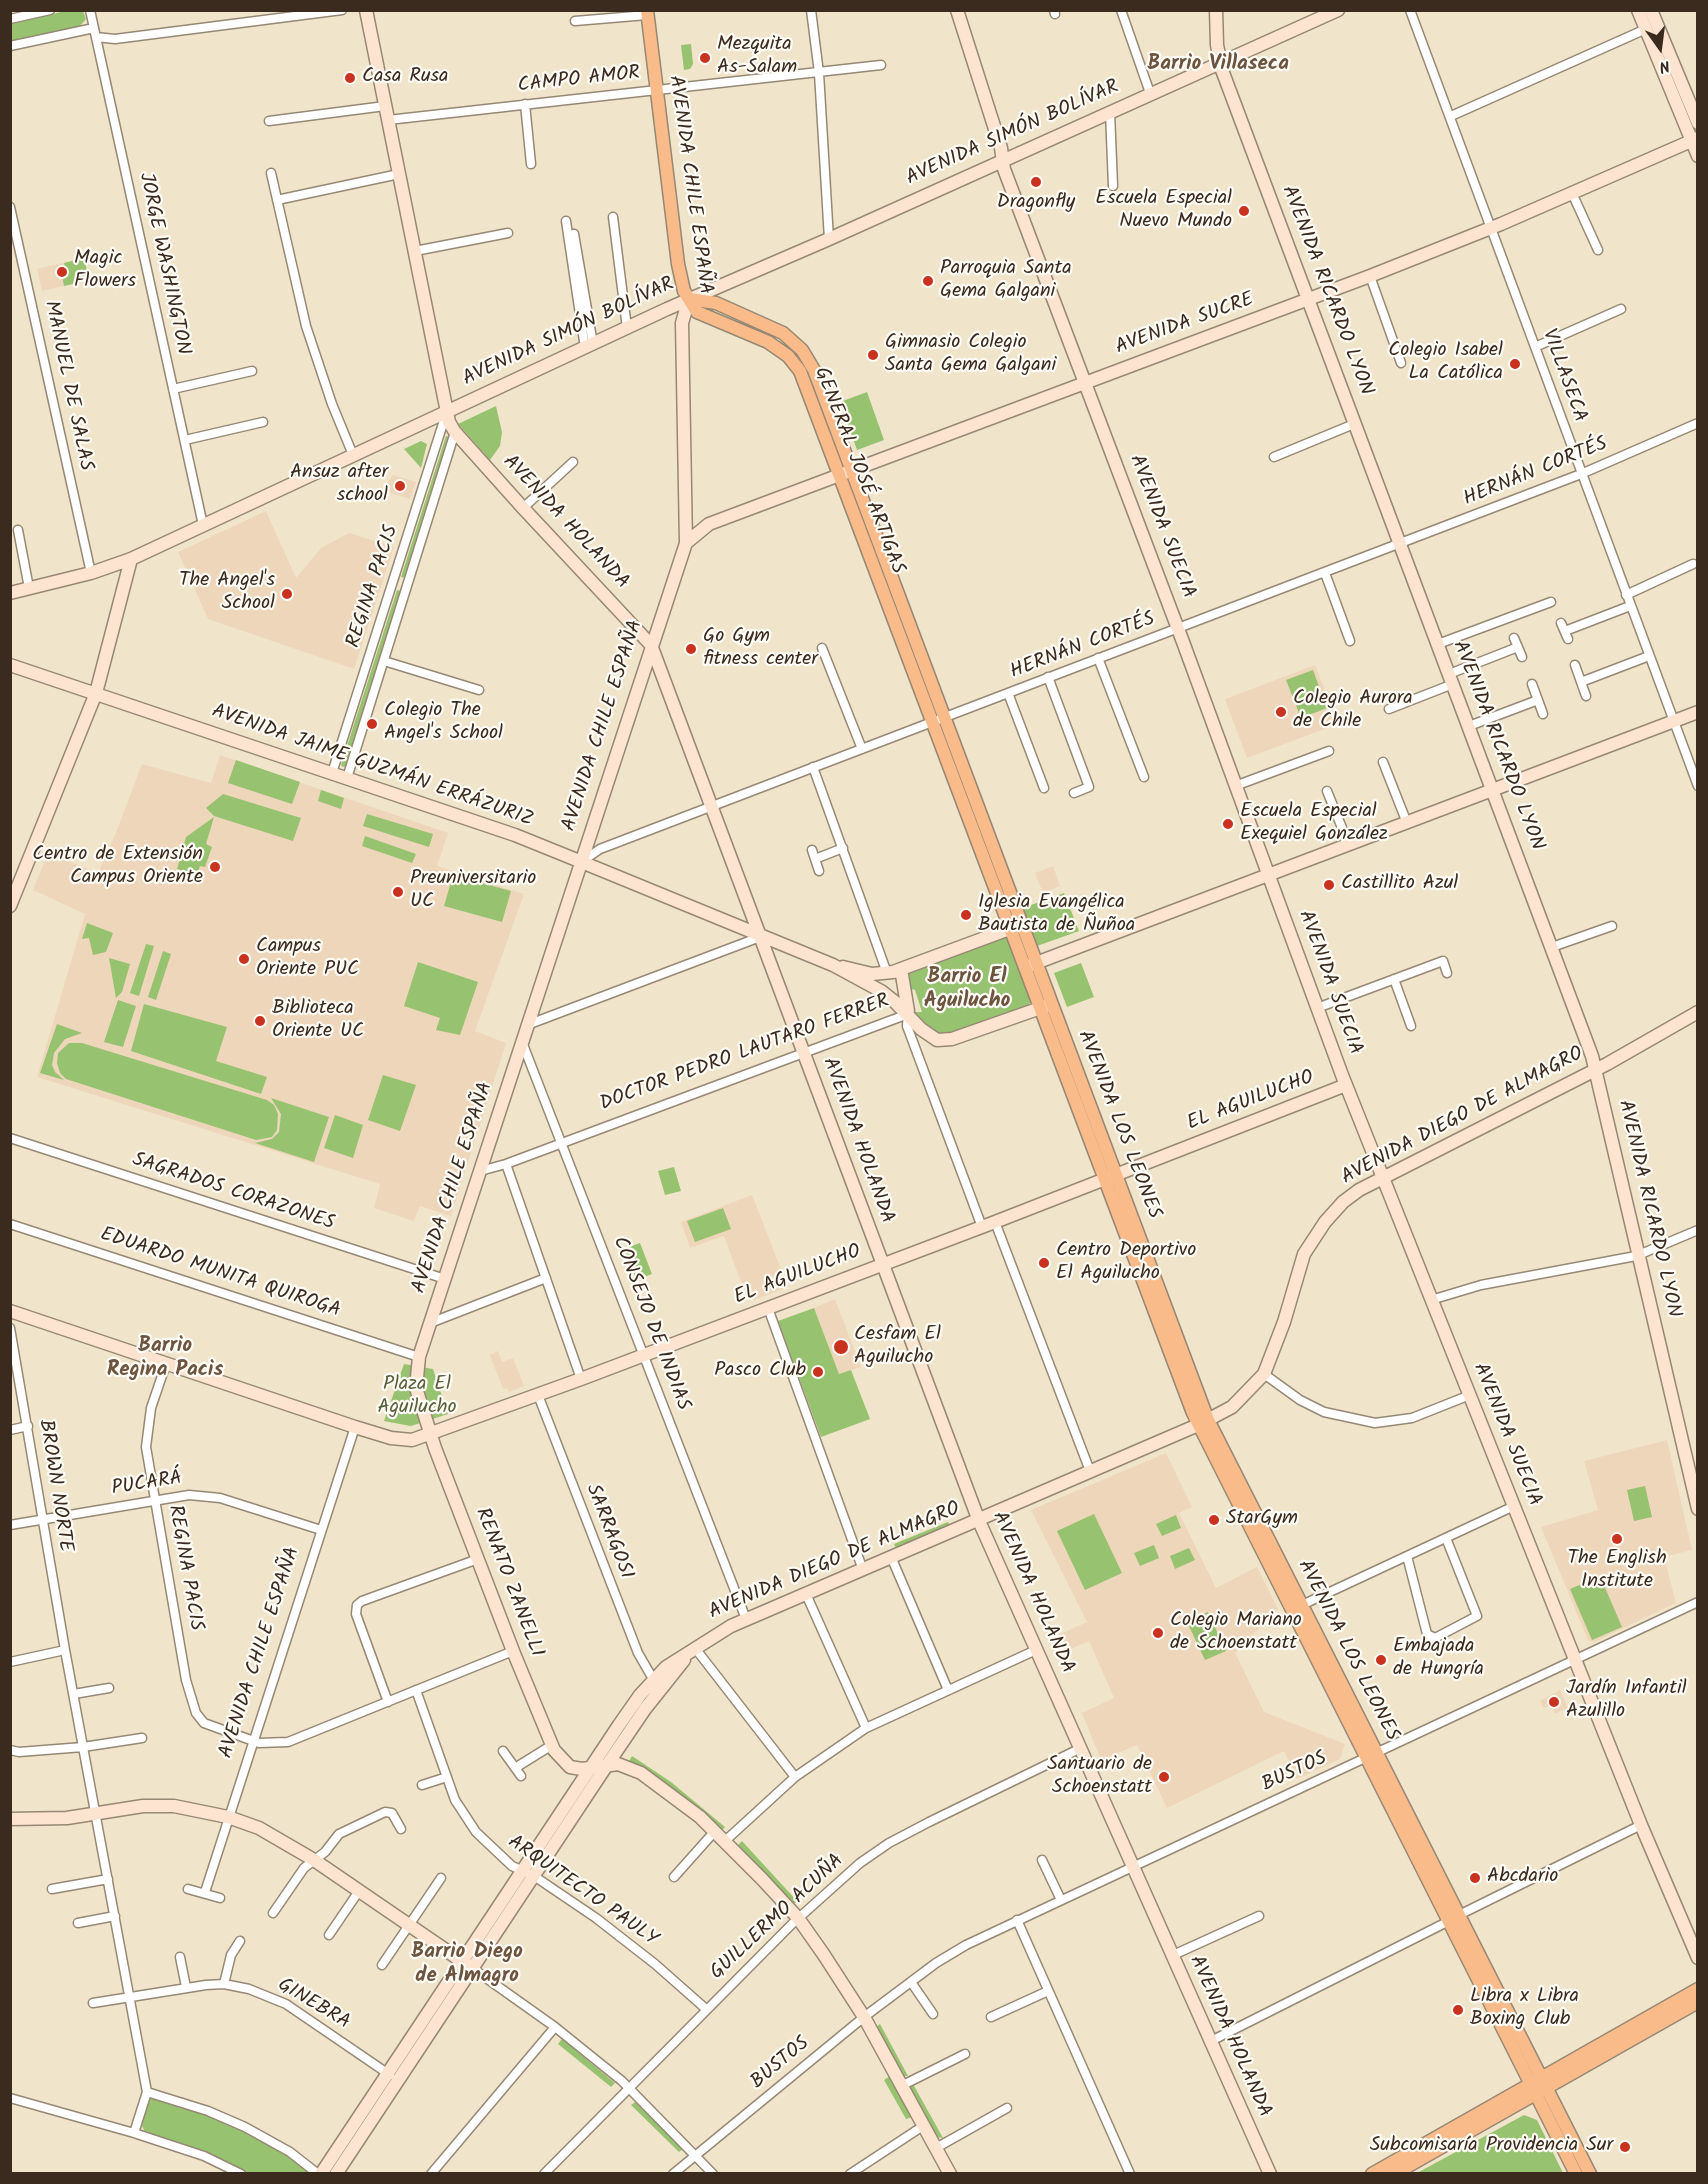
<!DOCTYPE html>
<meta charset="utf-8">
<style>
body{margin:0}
#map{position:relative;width:1708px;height:2184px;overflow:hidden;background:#f0e5ca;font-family:Kalam,sans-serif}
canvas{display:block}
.frame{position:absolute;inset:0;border:12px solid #3b2a1e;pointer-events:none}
.north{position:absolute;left:1630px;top:18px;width:60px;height:60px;-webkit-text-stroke:4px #fdfcf7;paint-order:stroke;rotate:166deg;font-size:16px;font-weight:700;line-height:24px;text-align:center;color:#3b2a1e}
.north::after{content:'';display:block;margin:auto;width:21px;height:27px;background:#3b2a1e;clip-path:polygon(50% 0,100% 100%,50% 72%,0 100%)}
</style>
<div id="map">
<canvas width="1708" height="2184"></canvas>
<div class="frame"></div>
<div class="north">N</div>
</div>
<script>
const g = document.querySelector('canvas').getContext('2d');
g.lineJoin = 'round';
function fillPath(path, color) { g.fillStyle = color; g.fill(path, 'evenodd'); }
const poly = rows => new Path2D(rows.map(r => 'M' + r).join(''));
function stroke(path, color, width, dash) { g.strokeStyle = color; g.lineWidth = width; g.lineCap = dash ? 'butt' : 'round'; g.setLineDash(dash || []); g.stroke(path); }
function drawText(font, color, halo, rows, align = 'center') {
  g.font = font + ' Kalam,sans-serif'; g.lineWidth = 4.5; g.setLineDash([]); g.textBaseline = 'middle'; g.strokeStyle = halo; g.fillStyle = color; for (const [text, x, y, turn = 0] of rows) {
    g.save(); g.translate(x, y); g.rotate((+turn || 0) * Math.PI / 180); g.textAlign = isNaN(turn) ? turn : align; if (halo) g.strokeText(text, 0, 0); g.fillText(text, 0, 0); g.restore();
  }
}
fillPath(poly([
 [84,258,89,280,42,291,37,269],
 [393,475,416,482,410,499,382,490],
 [266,511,296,578,321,548,349,533,394,547,354,669,208,619,178,552],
 [1315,665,1338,724,1247,758,1225,699],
 [220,755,448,833,437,866,524,894,475,1031,506,1043,451,1216,420,1206,414,1221,374,1208,380,1184,37,1077,85,914,33,890,48,853,98,873,115,835,142,764,211,783],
 [1053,866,1060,886,1043,893,1035,873],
 [752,1195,788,1287,754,1300,752,1294,746,1296,724,1236,690,1248,681,1222],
 [835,1299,861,1367,839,1374,814,1308],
 [498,1351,502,1362,513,1358,524,1386,509,1392,507,1388,503,1389,490,1355],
 [1667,1440,1692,1550,1664,1557,1676,1603,1594,1642,1588,1640,1541,1527,1598,1510,1584,1461],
 [1166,1453,1192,1507,1179,1513,1216,1588,1257,1567,1278,1609,1235,1653,1264,1712,1345,1744,1340,1759,1297,1779,1284,1751,1167,1808,1137,1745,1101,1760,1082,1713,1114,1698,1089,1641,1060,1654,1052,1638,1087,1622,1031,1510],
 [1560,1690,1568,1708,1555,1714,1551,1705,1543,1708,1540,1701]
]), '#eed6bb');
fillPath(poly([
 [65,11,83,11,86,19,80,26,11,43,10,24],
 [691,44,693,64,690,69,684,70,681,45],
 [84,258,88,275,78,277,78,283,64,286,62,274,66,273,64,263],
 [867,392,884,440,857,450,840,402],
 [496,406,502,432,500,446,490,460,458,424],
 [446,436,449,437,406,578,401,577],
 [421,441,427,444,421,468,404,449],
 [397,590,402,591,346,766,343,767,341,765],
 [1313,670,1327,708,1301,718,1286,680],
 [236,760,300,782,292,804,228,783],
 [321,790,344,798,341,809,318,801],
 [223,794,301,818,293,841,214,816,206,808],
 [367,814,433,834,429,847,363,826],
 [214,817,206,844,212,847,205,867,200,866,197,875,177,869,186,837],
 [365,836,416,854,412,863,362,846],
 [453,875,511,891,502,922,444,906],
 [1064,893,1079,931,1037,946,1023,908],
 [87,923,113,933,106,952,93,955,89,938,82,939],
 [1003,936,1007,938,1031,1000,1029,1005,952,1034,942,1036,931,1032,913,1012,922,1012,915,990,907,988,904,979,908,972],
 [146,944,154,946,139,996,130,993],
 [163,951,171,954,156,1000,148,997],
 [109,958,130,964,122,992,116,998],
 [418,962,478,982,460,1035,436,1030,440,1018,404,1006],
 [1081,963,1094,997,1067,1007,1054,973],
 [118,1000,136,1006,123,1047,104,1042],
 [144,1004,227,1027,216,1061,267,1077,261,1094,131,1051],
 [57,1024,82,1033,65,1039,54,1053,52,1065,55,1072,64,1080,40,1073],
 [69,1043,82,1043,267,1100,274,1105,278,1114,277,1130,272,1137,256,1140,66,1079,60,1073,57,1063,58,1053],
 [383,1075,416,1085,400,1131,368,1120],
 [271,1098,329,1117,314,1162,255,1143,272,1139,279,1132,281,1114],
 [335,1115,363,1125,353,1158,324,1148],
 [674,1167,681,1191,665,1195,658,1171],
 [723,1208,731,1229,695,1242,687,1221],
 [640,1243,652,1274,636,1280,624,1249],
 [814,1308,839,1374,851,1370,870,1419,821,1437,778,1321],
 [404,1364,433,1369,448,1414,411,1426,384,1421],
 [1645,1486,1652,1517,1634,1521,1627,1490],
 [1094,1514,1122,1573,1085,1590,1057,1531],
 [1176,1515,1181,1528,1162,1536,1156,1524],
 [948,1522,950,1526,896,1548,894,1544],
 [1154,1545,1159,1558,1140,1566,1134,1553],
 [1189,1548,1195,1560,1175,1569,1170,1556],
 [1600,1576,1622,1627,1592,1640,1570,1589],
 [1208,1612,1226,1651,1205,1660,1187,1622],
 [632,1756,671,1782,725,1827,722,1830,690,1803,629,1761],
 [742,1841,797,1901,793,1905,738,1845],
 [880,2024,908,2076,903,2076,876,2027],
 [562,2039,615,2083,611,2087,558,2044],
 [890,2076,912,2117,906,2119,884,2080],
 [913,2084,943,2138,936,2137,910,2089],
 [155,2098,174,2102,245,2131,285,2153,308,2172,249,2173,184,2144,145,2132,142,2126,148,2100],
 [635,2102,683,2149,679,2152,631,2105],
 [1524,2115,1537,2120,1563,2173,1417,2173]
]), '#97c26f');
const street = poly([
 [90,10,203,525],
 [811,10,819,73,829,239],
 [1054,10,1055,14],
 [1121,10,1150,93],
 [1410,10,1698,786],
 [10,19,50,10],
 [575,21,647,15],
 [96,37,115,39,342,10],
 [10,46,94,28],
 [525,104,531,164],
 [1110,112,1113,186],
 [1451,116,1646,29],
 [388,120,881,65],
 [269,121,385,106],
 [271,173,306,326,332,404,353,455],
 [1572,193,1598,250],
 [277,200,399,174],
 [10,207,91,573],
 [613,217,627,328],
 [566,221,585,348],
 [574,234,593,344],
 [415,251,508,233],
 [1370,276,1401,363],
 [1535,347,1621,309],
 [173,389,252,371],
 [185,440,263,422],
 [1274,457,1354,424],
 [523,508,573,462],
 [18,530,29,588],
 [1325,573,1350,641],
 [1626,595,1693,564],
 [1561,623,1568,639],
 [1565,631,1630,606],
 [1514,638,1522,657],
 [1438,644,1551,602],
 [822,648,862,749],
 [1098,658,1144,777],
 [384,661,479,690],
 [1575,665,1586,696],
 [1449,674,1518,647],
 [1048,677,1089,787,1074,793],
 [1581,682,1649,656],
 [1532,684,1543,714],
 [1008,693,1044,788],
 [1389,709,1453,684],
 [1469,726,1538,700],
 [1383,762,1407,823],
 [813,767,887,973],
 [332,773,446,414],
 [347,778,455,432],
 [1235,786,1329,751],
 [1327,791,1349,845],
 [812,850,819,871],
 [815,859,843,848],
 [581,862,600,849,1581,474,1698,423],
 [1552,947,1612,926],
 [1394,979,1411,1026],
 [1317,1008,1443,961,1447,973],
 [908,1012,907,1026,982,1227],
 [527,1025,760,937],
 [522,1042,746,1619],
 [10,1138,445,1279],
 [506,1164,581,1379],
 [480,1171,506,1164,908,1014],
 [995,1222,1090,1471],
 [10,1224,419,1357],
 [1431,1300,1481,1285,1636,1256,1698,1230],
 [768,1308,863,1570],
 [430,1323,546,1278],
 [10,1328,65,1650,147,2092,134,2133],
 [166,1364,151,1408,146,1447,186,1680,196,1713,204,1723,259,1743,288,1742,513,1651],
 [1264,1374,1300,1400,1324,1412,1375,1423,1412,1418,1470,1395],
 [538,1395,638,1653,653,1679],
 [10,1430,28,1426],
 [10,1525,189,1495,220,1498,321,1530],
 [1407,1556,1427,1634,1435,1638,1477,1616,1446,1538],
 [892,1559,948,1690],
 [806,1594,866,1728],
 [1302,1605,1514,1506],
 [695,1648,795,1777],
 [10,1662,65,1650],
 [416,1690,455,1800,476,1832,512,1866,534,1876,596,1918,655,1964,706,2009],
 [74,1694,109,1688],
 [388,1702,356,1614,357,1605,362,1601,478,1559],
 [10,1750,19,1752,83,1747,142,1738],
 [503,1751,521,1776],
 [515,1768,552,1745],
 [422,1785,447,1777],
 [725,1841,795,1777,866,1728,1036,1650],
 [1042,1860,1061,1900],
 [674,1877,715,1831],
 [52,1889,108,1879],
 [188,1889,220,1898],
 [205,1892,355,1427],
 [273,1913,304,1868,325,1852,339,1834,385,1812,392,1813,401,1829],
 [1459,1915,1641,1825],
 [1017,1920,1130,2174],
 [78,1923,115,1916],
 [329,1935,359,1891],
 [1171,1956,1259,1916],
 [180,1957,186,1987],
 [382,1965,441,1878],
 [472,1968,555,2027,622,2081,713,2174],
 [911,1982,933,2014],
 [224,1984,231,1955,240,1941],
 [93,2003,206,1985,224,1984,249,1989,286,2004,390,2075],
 [991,2017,1048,1991],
 [1209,2042,1449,1921],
 [903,2085,965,2054],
 [147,2092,208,2111,245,2127,290,2152,318,2174],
 [10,2098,134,2133,204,2156,241,2174],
 [936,2148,1007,2108],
 [431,2174,555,2027],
 [544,2174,792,1924,860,1863,889,1843,929,1822,1079,1749],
 [673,2174,864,2017,936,1963,966,1945,1698,1602],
 [850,2174,923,2126]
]);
const secondary = poly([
 [366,10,449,422,455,432,523,508,651,645,979,1521,1270,2174],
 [957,10,1001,148,1004,169,1183,642,1342,1075,1641,1825,1698,1958],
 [1216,10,1217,45,1222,70,1592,1056,1698,1509],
 [1638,10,1698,156],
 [1651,10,1698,123],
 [689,299,682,323,686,543,419,1357,416,1388,435,1448,513,1651,554,1750,570,1767,582,1769,618,1764,641,1773,700,1817,762,1879,798,1918,824,1955,864,2017,950,2174],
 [686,543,709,524,1370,276,1501,224,1698,138],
 [10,593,91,573,131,559,667,309,829,239,1338,10],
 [10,665,515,835,567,856,833,965,881,991,895,1002,921,1029,937,1040,952,1039,1049,1005],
 [10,906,96,693,131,559],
 [1028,966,1698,712],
 [843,967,872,974,893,972,1020,925],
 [901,969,908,1011],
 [10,1311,355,1427,391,1438,412,1440,581,1379,995,1222,1346,1085],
 [10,1819,67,1818,143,1806,174,1806,228,1817,259,1828,314,1860,466,1964],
 [321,2174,619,1725,640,1695,666,1667,731,1626,1198,1425,1232,1407,1264,1374,1284,1322,1304,1254,1325,1222,1343,1202,1359,1190,1607,1064,1698,1012],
 [336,2174,607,1765,645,1709,684,1660]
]);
const primary = poly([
 [647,10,678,264,684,291,697,312,768,342,788,356,800,371,1193,1413,1576,2174],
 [689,299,716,303,783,333,802,350,814,370,1208,1420,1590,2174],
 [1372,2174,1698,1989],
 [1394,2174,1698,2002]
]);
stroke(street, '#968874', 11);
stroke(secondary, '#968874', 15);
stroke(primary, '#968874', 15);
stroke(street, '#fff', 8);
stroke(secondary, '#fde4d1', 12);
stroke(primary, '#fabb8b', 12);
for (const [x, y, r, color] of [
 [705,58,6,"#c8321e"],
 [350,78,6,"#c8321e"],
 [1036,182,6,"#c8321e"],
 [1244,211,6,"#c8321e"],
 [62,272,6,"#c8321e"],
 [928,281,6,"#c8321e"],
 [873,355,6,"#c8321e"],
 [1515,364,6,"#c8321e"],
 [400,486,6,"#c8321e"],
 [287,594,6,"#c8321e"],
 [691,649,6,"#c8321e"],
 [1281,712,6,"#c8321e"],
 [372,724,6,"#c8321e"],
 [1228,824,6,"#c8321e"],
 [215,867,6,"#c8321e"],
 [1329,885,6,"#c8321e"],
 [398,892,6,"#c8321e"],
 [966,915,6,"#c8321e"],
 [244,959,6,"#c8321e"],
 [260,1021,6,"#c8321e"],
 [1044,1263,6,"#c8321e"],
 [841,1347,8,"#c8321e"],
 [818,1372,6,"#c8321e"],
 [1214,1520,6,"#c8321e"],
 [1617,1539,6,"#c8321e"],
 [1158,1633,6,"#c8321e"],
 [1381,1660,6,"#c8321e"],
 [1554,1702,6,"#c8321e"],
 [1164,1777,6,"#c8321e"],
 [1475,1878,6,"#c8321e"],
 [1458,2010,6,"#c8321e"],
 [1625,2147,6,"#c8321e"]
]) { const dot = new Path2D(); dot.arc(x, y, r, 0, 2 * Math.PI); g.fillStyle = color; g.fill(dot); stroke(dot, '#fdfcf7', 2); }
drawText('20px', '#3b2a1e', '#fdfcf7', [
 ["Mezquita",717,46],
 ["As-Salam",717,69],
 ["Casa Rusa",362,78],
 ["Escuela Especial",1232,200,"right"],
 ["Nuevo Mundo",1232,223,"right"],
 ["Dragonfly",1036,204,"center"],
 ["Magic",74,260],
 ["Flowers",74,283],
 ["Parroquia Santa",940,270],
 ["Gema Galgani",940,293],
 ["Gimnasio Colegio",885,344],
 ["Santa Gema Galgani",885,367],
 ["Colegio Isabel",1503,352,"right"],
 ["La Católica",1503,375,"right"],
 ["Ansuz after",388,474,"right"],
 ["school",388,497,"right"],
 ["The Angel's",275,582,"right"],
 ["School",275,605,"right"],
 ["Go Gym",703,638],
 ["fitness center",703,661],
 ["Colegio Aurora",1293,700],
 ["de Chile",1293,723],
 ["Colegio The",384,712],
 ["Angel's School",384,735],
 ["Escuela Especial",1240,813],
 ["Exequiel González",1240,836],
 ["Centro de Extensión",203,856,"right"],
 ["Campus Oriente",203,879,"right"],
 ["Preuniversitario",410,880],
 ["UC",410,903],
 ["Castillito Azul",1341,885],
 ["Iglesia Evangélica",978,904],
 ["Bautista de Ñuñoa",978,927],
 ["Campus",256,948],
 ["Oriente PUC",256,971],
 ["Biblioteca",272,1010],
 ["Oriente UC",272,1033],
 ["Centro Deportivo",1056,1252],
 ["El Aguilucho",1056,1275],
 ["Cesfam El",854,1336],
 ["Aguilucho",854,1359],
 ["Pasco Club",806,1372,"right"],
 ["StarGym",1226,1520],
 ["The English",1617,1560,"center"],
 ["Institute",1617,1583,"center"],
 ["Colegio Mariano",1170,1622],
 ["de Schoenstatt",1170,1645],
 ["Embajada",1393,1648],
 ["de Hungría",1393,1671],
 ["Jardín Infantil",1566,1690],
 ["Azulillo",1566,1713],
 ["Santuario de",1152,1766,"right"],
 ["Schoenstatt",1152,1789,"right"],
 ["Abcdario",1487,1878],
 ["Libra x Libra",1470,1998],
 ["Boxing Club",1470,2021],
 ["Subcomisaría Providencia Sur",1613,2147,"right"]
], 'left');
drawText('20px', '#3b2a1e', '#fdfcf7', [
 ["CAMPO AMOR",579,81,-6],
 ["AVENIDA SIMÓN BOLÍVAR",1013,134,-24],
 ["AVENIDA CHILE ESPAÑA",689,185,82],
 ["JORGE WASHINGTON",163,264,78],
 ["AVENIDA RICARDO LYON",1326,291,69],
 ["AVENIDA SUCRE",1185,325,-20],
 ["AVENIDA SIMÓN BOLÍVAR",569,333,-25],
 ["VILLASECA",1563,376,70],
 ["MANUEL DE SALAS",67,386,78],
 ["GENERAL JOSÉ ARTIGAS",858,471,69],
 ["HERNÁN CORTÉS",1536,473,-22],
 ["AVENIDA HOLANDA",565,523,47],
 ["AVENIDA SUECIA",1161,527,69],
 ["REGINA PACIS",374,587,-72],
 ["HERNÁN CORTÉS",1083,647,-21],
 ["AVENIDA CHILE ESPAÑA",604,726,-72],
 ["AVENIDA RICARDO LYON",1497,746,69],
 ["AVENIDA JAIME GUZMÁN ERRÁZURIZ",372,767,19],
 ["AVENIDA SUECIA",1329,983,70],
 ["DOCTOR PEDRO LAUTARO FERRER",745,1054,-20],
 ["EL AGUILUCHO",1251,1102,-21],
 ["AVENIDA DIEGO DE ALMAGRO",1463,1117,-28],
 ["AVENIDA LOS LEONES",1118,1125,69],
 ["AVENIDA HOLANDA",857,1141,70],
 ["AVENIDA CHILE ESPAÑA",454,1188,-72],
 ["SAGRADOS CORAZONES",233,1193,18],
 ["AVENIDA RICARDO LYON",1648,1209,77],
 ["EDUARDO MUNITA QUIROGA",220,1274,18],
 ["EL AGUILUCHO",798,1276,-21],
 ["CONSEJO DE INDIAS",650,1324,69],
 ["AVENIDA SUECIA",1506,1435,68],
 ["PUCARÁ",147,1485,-9],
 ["BROWN NORTE",54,1486,81],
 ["SARRAGOSI",608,1532,69],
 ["AVENIDA DIEGO DE ALMAGRO",835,1562,-23],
 ["REGINA PACIS",184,1568,80],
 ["RENATO ZANELLI",508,1583,69],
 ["AVENIDA HOLANDA",1032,1593,66],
 ["AVENIDA LOS LEONES",1347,1651,63],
 ["AVENIDA CHILE ESPAÑA",261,1653,-72],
 ["BUSTOS",1295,1773,-25],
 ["ARQUITECTO PAULY",582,1892,35],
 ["GUILLERMO ACUÑA",778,1918,-43],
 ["GINEBRA",313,2005,31],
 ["AVENIDA HOLANDA",1229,2037,66],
 ["BUSTOS",781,2064,-40]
]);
drawText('20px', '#5b5f3a', '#fdfcf7', [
 ["Plaza El",417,1386],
 ["Aguilucho",417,1409]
]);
drawText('bold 21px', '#6d543f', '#fdfcf7', [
 ["Barrio Villaseca",1218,65],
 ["Barrio El",967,978],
 ["Aguilucho",967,1002],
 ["Barrio",165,1347],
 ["Regina Pacis",165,1371],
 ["Barrio Diego",467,1953],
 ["de Almagro",467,1977]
]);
</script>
